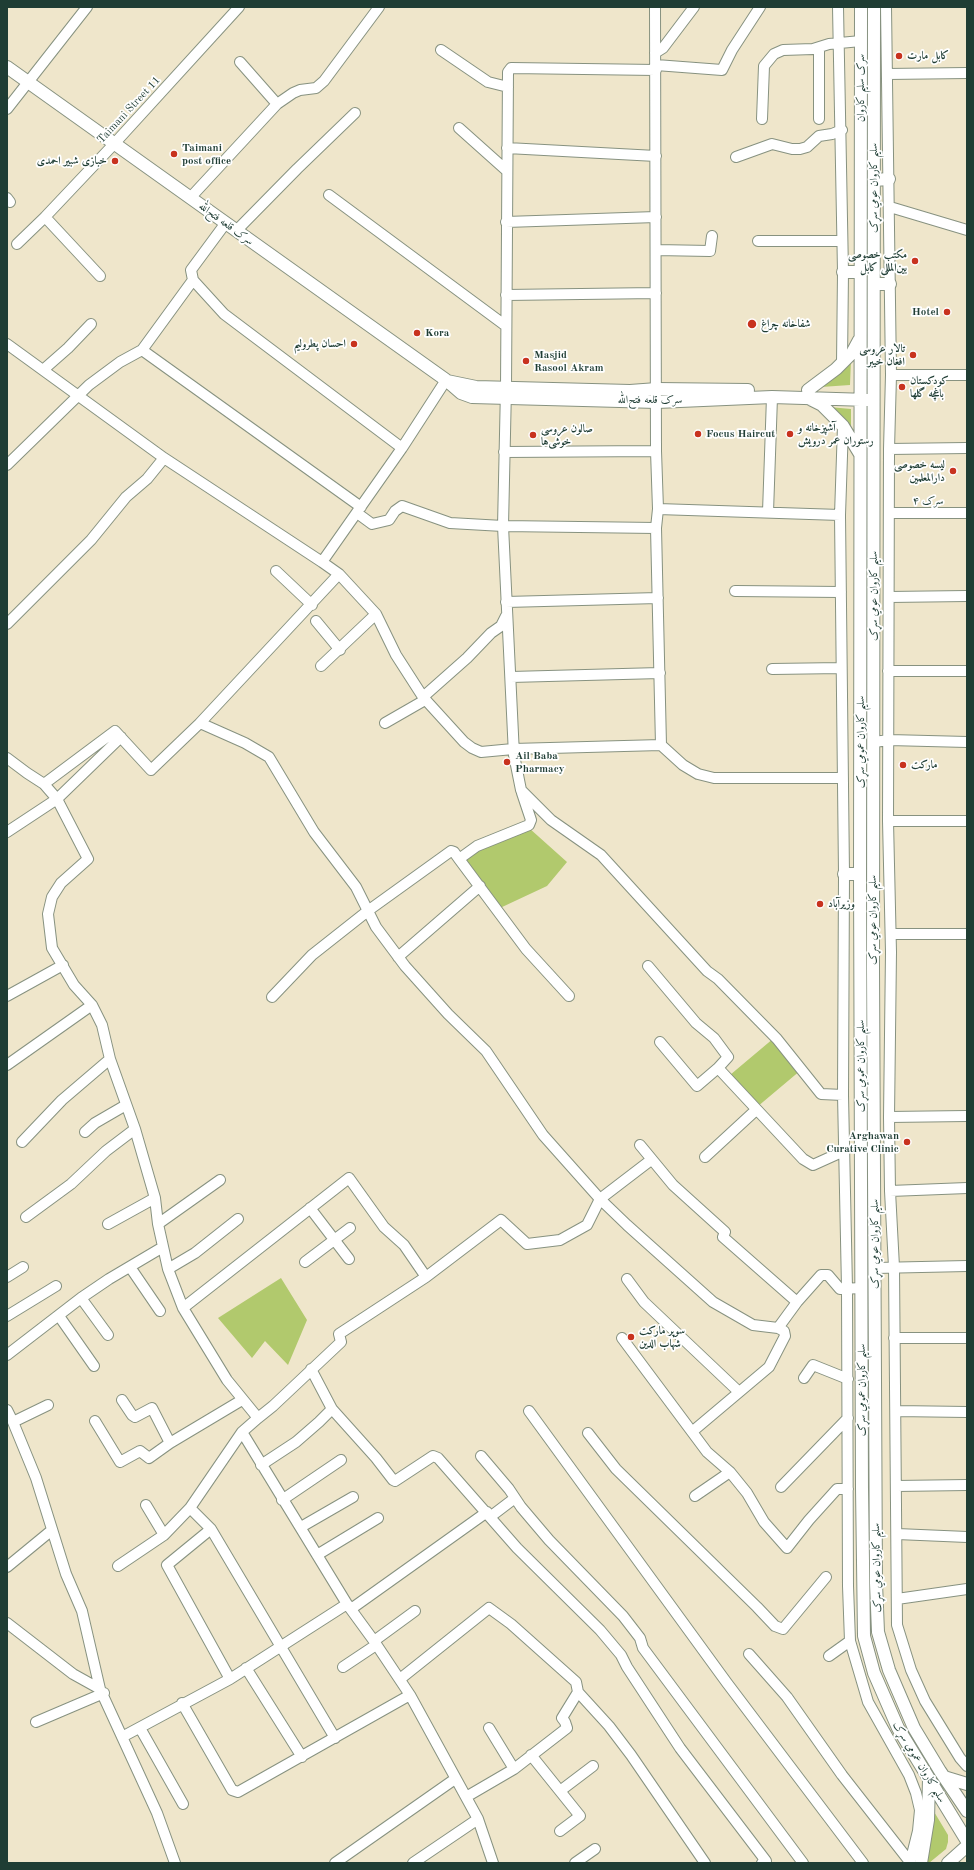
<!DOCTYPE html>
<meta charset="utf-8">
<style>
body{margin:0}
#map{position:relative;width:974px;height:1870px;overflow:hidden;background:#efe6cb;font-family:"Old Standard TT",serif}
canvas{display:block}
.frame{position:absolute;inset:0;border:8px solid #1f3d34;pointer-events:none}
</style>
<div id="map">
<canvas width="974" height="1870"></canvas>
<div class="frame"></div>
</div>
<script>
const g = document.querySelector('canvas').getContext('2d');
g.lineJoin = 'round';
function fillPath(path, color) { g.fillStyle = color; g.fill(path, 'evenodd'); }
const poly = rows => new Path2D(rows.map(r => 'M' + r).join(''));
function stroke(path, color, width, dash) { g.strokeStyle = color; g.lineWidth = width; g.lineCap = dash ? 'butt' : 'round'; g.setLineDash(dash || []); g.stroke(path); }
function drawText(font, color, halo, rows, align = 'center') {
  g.font = font + ' "Old Standard TT",Amiri,serif'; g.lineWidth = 3.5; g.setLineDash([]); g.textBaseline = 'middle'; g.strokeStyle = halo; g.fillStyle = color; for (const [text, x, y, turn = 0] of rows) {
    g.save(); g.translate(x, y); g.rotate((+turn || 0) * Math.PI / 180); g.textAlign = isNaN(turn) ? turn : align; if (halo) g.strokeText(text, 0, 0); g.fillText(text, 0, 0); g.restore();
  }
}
fillPath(poly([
 [851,359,850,385,821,387],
 [829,407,851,409,851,429],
 [529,828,567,862,547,886,500,908,462,861,480,850],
 [774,1038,801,1070,757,1107,730,1075],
 [281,1278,307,1320,288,1365,265,1341,252,1358,218,1318],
 [933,1810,948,1835,948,1842,946,1849,929,1863,925,1863]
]), '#b1c96d');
const minor = poly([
 [655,7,656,451,658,509,656,528,661,745],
 [838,7,843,272,842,363],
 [886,7,891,375,889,449,888,821,891,952,889,1117,890,1191,894,1267,897,1625,911,1670,925,1701,960,1758,967,1766],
 [441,50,488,82,508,87],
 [655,53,663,48,694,7],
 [240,62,277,104],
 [656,65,722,70,732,50,760,7],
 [656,70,511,68,508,72,506,388,503,526,514,755,521,790,551,820,601,855,707,971,718,979,777,1039,821,1094,843,1095],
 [887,74,967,73],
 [7,109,87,7],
 [762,119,764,66,774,54,783,50,813,49,829,44,861,41],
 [819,119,819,49],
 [459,128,506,170],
 [507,148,656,156],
 [736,157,772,144,792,149,800,149,807,147,819,136,832,134,842,130],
 [329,195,506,326],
 [7,198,10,202],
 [190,198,277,104,293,93,300,90,316,88,324,81,379,7],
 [890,207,967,230],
 [45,217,100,276],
 [506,222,656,217],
 [225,224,191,270,193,280,224,314,402,448],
 [236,231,297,169,355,113],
 [758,241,842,241],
 [17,244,45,217,114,144,239,7],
 [656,250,710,251,712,236],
 [506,295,656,293],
 [7,344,164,458,322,562,402,448,446,380],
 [142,350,361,507],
 [43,370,68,348,91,324],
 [891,375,967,375],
 [843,426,840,515,844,874,843,1095,847,1288,848,1586,850,1641,868,1702,909,1775,916,1793,920,1810,918,1831,910,1863],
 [889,449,967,448],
 [504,452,656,451],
 [7,465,89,385,120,362,142,350,193,280],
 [658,509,840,515],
 [768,512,772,397],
 [357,513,372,524,389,520,395,511,402,506,450,523,503,526,656,528],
 [889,513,967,513],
 [276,571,312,605],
 [339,574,376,614,396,655,423,697,464,742,472,748,481,752,513,749,661,745,683,765,698,774,714,778,843,778],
 [735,591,841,592],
 [889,597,967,596],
 [506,602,658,598],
 [316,621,340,650],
 [7,624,91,540,126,497,147,479,164,458],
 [321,666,376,614],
 [772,669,841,668],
 [888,671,967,671],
 [511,677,660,673],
 [423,697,467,658,491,633,501,626,506,616],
 [200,723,339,574,322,562],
 [385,723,425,700],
 [874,742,889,740,967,742],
 [7,758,27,773,44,784,57,799,88,859,61,883,52,897,48,914,52,948,74,985,92,1005,102,1025,110,1059,135,1129,155,1198,158,1224,168,1269,183,1308,227,1380,258,1418,242,1432,190,1508,164,1535,118,1566],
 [44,784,115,731,151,770,200,723,245,743,269,757,314,832,356,887,376,927,405,966,448,1014,486,1051,543,1135,600,1199,627,1225,713,1302,753,1325,778,1328,797,1302,821,1275,828,1275,840,1289,862,1288],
 [888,821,967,821],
 [7,832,57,799,121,737],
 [459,859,477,846,529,825,531,820,522,793],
 [891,934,967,934],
 [398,957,480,886],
 [648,966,696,1023,714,1038,728,1057,718,1068,803,1159,813,1165,844,1151],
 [7,996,63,965],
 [272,997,312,955,369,910,451,851,454,852,459,859,526,949,569,996],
 [660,1042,697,1086,718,1068],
 [7,1065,92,1005],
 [889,1117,967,1116],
 [85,1132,95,1123,126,1105],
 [22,1142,62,1100,110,1059],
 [640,1145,673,1185,725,1232,723,1237,797,1302],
 [705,1157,756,1110],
 [890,1191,967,1188],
 [310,1208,349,1259],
 [26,1217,71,1184,106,1151,135,1129],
 [108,1224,155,1198],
 [158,1224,220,1180],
 [305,1262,350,1228],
 [130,1267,160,1311],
 [876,1268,967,1266],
 [168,1269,195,1253,238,1219],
 [7,1277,23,1267],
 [627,1279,644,1302,739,1392],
 [81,1298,108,1335],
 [183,1308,349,1178,384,1227,404,1245,426,1277],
 [7,1316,56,1286],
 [59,1316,94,1366],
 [622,1338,707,1452,730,1472,747,1493,764,1522,787,1548,809,1520,837,1489,848,1489],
 [894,1338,967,1338],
 [7,1355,81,1298,109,1279,163,1247],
 [311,1369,332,1409,376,1458,393,1480,395,1481,433,1456,438,1458,517,1548,600,1630,621,1655,627,1667,680,1748,766,1861,762,1863],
 [804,1378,813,1365,848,1379],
 [122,1400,132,1415,135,1417,152,1408,170,1443],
 [7,1410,13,1422,36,1478,66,1574,82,1611,100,1689,157,1813,175,1863],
 [529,1411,727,1683,863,1863],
 [896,1411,967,1412],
 [258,1418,273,1406,341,1342,339,1334,426,1277,501,1220,527,1244,560,1240,587,1225,600,1199,651,1160],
 [95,1421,120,1462,140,1451,149,1458,170,1443,242,1400],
 [13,1422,48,1405],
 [693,1431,769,1367,785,1336,784,1331,778,1328],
 [242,1432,347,1604,374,1641,410,1695,478,1819,493,1863],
 [588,1433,616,1469,757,1607,775,1626,783,1629,826,1577],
 [481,1456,509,1489,521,1507,549,1540,623,1616,640,1638,643,1648,803,1863],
 [261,1465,296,1442,319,1422,332,1409],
 [896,1486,967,1485],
 [781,1487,848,1418],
 [695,1496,730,1472],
 [282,1500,341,1460],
 [146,1505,164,1535],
 [190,1508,211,1529,335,1738],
 [490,1517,515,1498],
 [301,1527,353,1497],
 [211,1529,167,1565,230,1679],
 [897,1534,967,1537],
 [317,1555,378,1518],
 [7,1567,52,1530],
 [897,1599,967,1589],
 [351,1609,487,1512],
 [7,1623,73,1674,100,1689],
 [374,1641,415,1611],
 [749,1654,787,1697,842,1775,910,1862],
 [829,1656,850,1641],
 [343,1667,376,1645],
 [246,1668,302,1757],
 [400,1679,489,1608,511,1624,576,1682,578,1692,609,1726,631,1755,705,1863],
 [182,1703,232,1790,238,1792,410,1695],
 [36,1722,104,1693],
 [140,1728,183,1804],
 [489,1728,514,1769],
 [122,1737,230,1679,347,1604],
 [531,1755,580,1816,560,1831],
 [560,1791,593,1766],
 [466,1797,514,1769,567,1728,565,1722,562,1718,578,1692],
 [335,1863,455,1779],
 [413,1863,478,1819],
 [575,1863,595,1849]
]);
const major = poly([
 [861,7,860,874,862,1488,864,1636,874,1673,898,1728,967,1841],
 [874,7,873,968,876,1583,878,1632,889,1670,914,1728,940,1771,967,1811],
 [7,67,446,380,461,393,472,397,657,402,772,397,868,400],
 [874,180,889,179],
 [843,272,862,272],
 [875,284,890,284],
 [447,381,476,387,630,391,657,389,748,390],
 [808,390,836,369,852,353,859,340],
 [810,399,822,405,843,426,860,454],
 [844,874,860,874],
 [944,1777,967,1784],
 [921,1863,928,1820,929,1779],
 [948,1863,967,1846]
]);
stroke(minor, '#879280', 12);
stroke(major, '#879280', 14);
stroke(minor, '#fff', 10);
stroke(major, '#fff', 12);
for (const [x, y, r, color] of [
 [899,56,4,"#c8321e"],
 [174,154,4,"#c8321e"],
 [115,161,4,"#c8321e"],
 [915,261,4,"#c8321e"],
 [947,312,4,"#c8321e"],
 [752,324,5,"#c8321e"],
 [417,333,4,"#c8321e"],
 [354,344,4,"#c8321e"],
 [913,355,4,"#c8321e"],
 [526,361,4,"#c8321e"],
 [902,387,4,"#c8321e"],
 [698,434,4,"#c8321e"],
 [790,434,4,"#c8321e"],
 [533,435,4,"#c8321e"],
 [953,471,4,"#c8321e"],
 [507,762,4,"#c8321e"],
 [903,765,4,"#c8321e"],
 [820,904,4,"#c8321e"],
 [907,1142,4,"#c8321e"],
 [631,1337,4,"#c8321e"]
]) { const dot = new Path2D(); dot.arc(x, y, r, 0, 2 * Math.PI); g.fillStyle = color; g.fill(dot); stroke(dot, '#fff', 1.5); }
drawText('bold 11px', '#1f3d34', '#fff', [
 ["کابل مارت",907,56],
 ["Taimani",182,148],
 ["post office",182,161],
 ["خبازی شبیر احمدی",107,161,"right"],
 ["مکتب خصوصی",907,255,"right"],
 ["بین‌المللی کابل",907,268,"right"],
 ["Hotel",939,312,"right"],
 ["شفاخانه چراغ",761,324],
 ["Kora",425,333],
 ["احسان پطرولیم",346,344,"right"],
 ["تالار عروسی",905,349,"right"],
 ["افغان خیبر",905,362,"right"],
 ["Masjid",534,355],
 ["Rasool Akram",534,368],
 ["کودکستان",910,381],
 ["باغچه گلها",910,394],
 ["آشپزخانه و",798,428],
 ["رستوران عمر درویش",798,441],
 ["صالون عروسی",541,429],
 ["خوشی‌ها",541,442],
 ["Focus Haircut",706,434],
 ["لیسه خصوصی",945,465,"right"],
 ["دارالمعلمین",945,478,"right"],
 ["Ail Baba",515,756],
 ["Pharmacy",515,769],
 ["مارکت",911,765],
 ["وزیرآباد",828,904],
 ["Arghawan",899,1136,"right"],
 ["Curative Clinic",899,1149,"right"],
 ["سوپر مارکت",639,1331],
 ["شهاب الدین",639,1344]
], 'left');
drawText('11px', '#1f3d34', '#fff', [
 ["سرک سلیم کاروان",861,88,-90],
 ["Taimani Street 11",129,110,-47],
 ["سلیم کاروان عومي سړک",874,188,-90],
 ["سرک قلعه فتح‌الله",226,224,36],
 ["سرک قلعه فتح‌الله",650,400],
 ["سرک ۴",928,501],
 ["سلیم کاروان عومي سړک",874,596,-90],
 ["سلیم کاروان عمومي سړک",861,742,-90],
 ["سلیم کاروان عومي سړک",873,920,-90],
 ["سلیم کاروان عمومي سړک",861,1066,-90],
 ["سلیم کاروان عومي سړک",875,1244,-90],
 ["سلیم کاروان عمومي سړک",862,1390,-90],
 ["سلیم کاروان عومي سړک",877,1568,-91],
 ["سلیم کاروان عمومي سړک",919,1762,59]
]);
</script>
